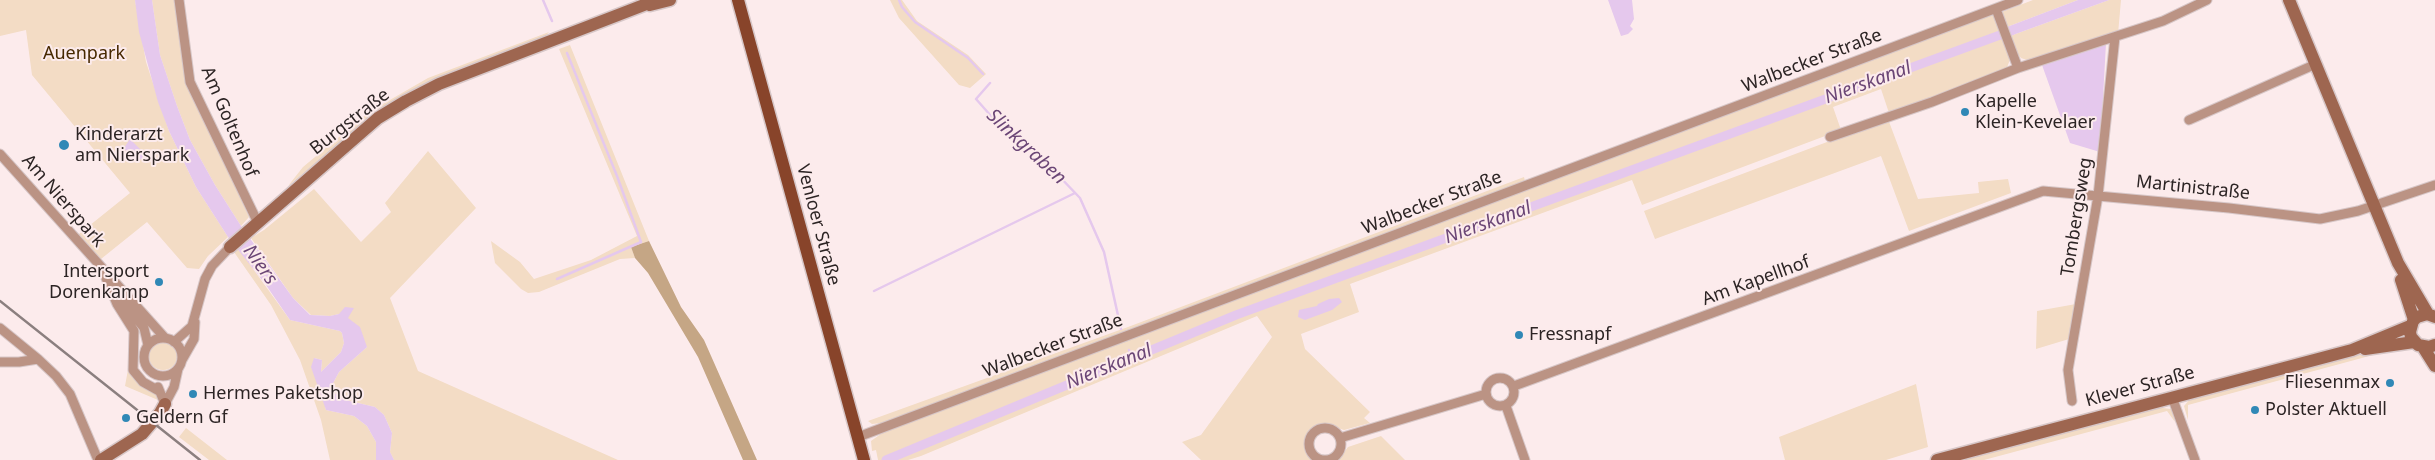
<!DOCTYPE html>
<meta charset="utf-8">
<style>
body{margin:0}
canvas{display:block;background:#fcebec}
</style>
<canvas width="2435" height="460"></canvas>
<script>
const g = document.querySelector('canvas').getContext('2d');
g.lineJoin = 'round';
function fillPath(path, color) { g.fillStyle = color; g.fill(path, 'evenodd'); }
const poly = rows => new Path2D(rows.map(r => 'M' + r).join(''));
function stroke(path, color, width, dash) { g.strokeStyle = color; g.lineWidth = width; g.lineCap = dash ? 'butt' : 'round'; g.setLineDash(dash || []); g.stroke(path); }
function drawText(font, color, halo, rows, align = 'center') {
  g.font = font + ' "Noto Sans",sans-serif'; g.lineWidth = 4; g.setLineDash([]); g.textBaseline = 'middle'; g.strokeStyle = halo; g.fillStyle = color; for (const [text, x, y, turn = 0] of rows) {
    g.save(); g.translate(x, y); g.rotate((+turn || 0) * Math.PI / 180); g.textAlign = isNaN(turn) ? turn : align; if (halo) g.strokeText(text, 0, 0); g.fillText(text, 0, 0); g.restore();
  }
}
fillPath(poly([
 [0,0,135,0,146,62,169,131,196,187,228,237,208,256,199,269,187,268,147,222,96,263,74,238,130,193,32,75,26,30,0,36],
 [152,0,175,0,187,83,249,217,241,226,215,185,190,140,177,106,160,55],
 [890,0,902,0,917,21,968,55,986,74,970,88,959,85,899,18],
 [2033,0,2078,0,2007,27,2002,12],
 [2109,0,2121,0,2118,34,2107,35,2027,60,2021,58,2017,53,2010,36],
 [1995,14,2011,57,2006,70,1932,100,1889,113,1881,89,1833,107,1841,130,1642,205,1632,180,1350,284,1359,312,1301,334,1305,349,1370,412,1364,418,1370,423,1344,430,1326,424,1314,427,1305,442,1306,450,1313,460,1201,460,1182,442,1201,435,1272,337,1257,316,921,456,908,460,878,460,876,450,872,451,871,441,885,431],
 [549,32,543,39,430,81,374,114,288,186,303,167,369,112,428,78],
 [570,45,649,241,631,247,635,258,620,259,539,292,528,293,521,289,495,263,491,241,520,262,534,279,591,260,637,236,559,49],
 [1888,119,1918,199,1979,193,1978,182,2008,179,2011,193,1909,231,1881,156,1655,239,1644,211],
 [428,151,476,208,390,298,418,371,618,460,394,460,390,452,392,433,384,415,375,407,345,400,333,392,331,387,339,372,367,347,339,314,330,316,311,315,293,298,251,238,264,230,314,189,361,242,391,212,385,203],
 [1524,177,1525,181,881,423,872,424,868,421,1128,327],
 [238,248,290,320,340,331,342,333,344,343,341,352,321,372,322,360,314,358,326,410,354,416,367,426,376,442,376,460,330,460,321,420,300,360,271,305,234,252],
 [2076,304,2069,339,2036,349,2037,311],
 '149 356a14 14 0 1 1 28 0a14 14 0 1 1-28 0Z',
 [2395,345,2410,345,2188,405,2188,420,2184,406,2191,398],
 [129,364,133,378,155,392,158,400,125,386],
 [1916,384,1928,447,1886,460,1785,460,1779,437],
 [2154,407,2171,409,2175,422,2167,411,1984,460,1959,460],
 [186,428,227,460,209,460,179,437],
 [1381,436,1405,460,1338,460,1348,447]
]), '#f3dcc5');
fillPath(poly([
 [649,241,681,307,704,340,757,460,743,460,698,357,648,273,635,258,631,247]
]), '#c5a685');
fillPath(poly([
 [135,0,152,0,160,55,177,106,190,140,215,185,241,226,293,298,310,315,330,316,339,314,345,307,354,308,348,318,360,327,367,347,339,372,331,387,333,392,345,400,375,407,384,415,392,433,390,452,394,460,376,460,376,442,367,426,354,416,326,410,311,367,314,358,322,360,321,372,341,352,344,343,342,333,340,331,290,320,266,285,228,237,196,187,169,131,158,102,139,32],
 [1608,0,1632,0,1634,19,1630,26,1633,29,1628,34,1621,36],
 [2078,0,2109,0,2010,36,2007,27],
 [2106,43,2100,152,2070,143,2042,65],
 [130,139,144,153,143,158,138,161,132,161,124,148],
 [1339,298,1342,302,1332,310,1305,320,1298,317,1299,310,1317,306,1318,304,1329,299]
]), '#e5c8ed');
stroke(poly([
 [543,0,552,21],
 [899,0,902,7,915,22,968,58,983,74],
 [990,83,976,99,999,125,1035,151,1080,198,1104,252,1121,329],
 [557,279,641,242,617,176,567,53],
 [874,291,1075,193],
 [1129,350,1132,357]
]), '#e5c8ed', 2.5);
stroke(poly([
 [886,460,1236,315,2011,31]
]), '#e5c8ed', 9);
const street = poly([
 [179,0,190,82,258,223],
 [1996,9,2018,68],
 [2189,120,2316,64],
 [1830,137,1932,102,2018,68,2163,21,2207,0],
 [0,154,165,338],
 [103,271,117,304,134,331,133,370,143,382,159,391],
 [115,293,144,328,148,345],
 [0,328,38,359,56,376,70,394,98,460],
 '144 357a19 19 0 1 1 38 0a19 19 0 1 1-38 0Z',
 [174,342,192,326,205,279,212,266,230,247],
 [182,360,194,339,195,322],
 [0,362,19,362,38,359],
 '1486 392a14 14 0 1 1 28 0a14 14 0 1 1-28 0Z',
 [1514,386,2043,191,2229,208,2320,219,2358,211,2435,185],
 [158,387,165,404,174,387,178,369],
 [2172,397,2195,460],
 [2072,401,2068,370,2098,196,2115,37],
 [1506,406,1525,460],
 '1309 444a16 16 0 1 1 32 0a16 16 0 1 1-32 0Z',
 [858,437,2018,0],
 [1340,438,1486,394]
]);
const secondary = poly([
 [2289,0,2398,263,2428,314],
 [650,5,670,0],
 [230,247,378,118,406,101,439,84,657,0],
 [2401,280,2414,320],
 [2435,317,2427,314,2417,317,2413,321,2410,332,2411,337,2418,345,2429,347,2435,345],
 [2423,347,2435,366],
 [2365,349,2414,342],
 [101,460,142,434,160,413,165,404],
 [1937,460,2352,350,2410,326]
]);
const primary = poly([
 [738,0,864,460]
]);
stroke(street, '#d7c7c8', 11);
stroke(secondary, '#d7c7c8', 15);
stroke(primary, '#d7c7c8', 15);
stroke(street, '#bb9384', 9);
stroke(secondary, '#9e6650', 12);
stroke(primary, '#88442a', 12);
stroke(poly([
 [0,301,200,460]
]), '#8b7f7f', 2.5);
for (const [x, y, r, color] of [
 [1965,112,5,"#3088b6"],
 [64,145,6,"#3088b6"],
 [159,282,5,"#3088b6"],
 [1519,335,5,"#3088b6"],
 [2390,383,5,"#3088b6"],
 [193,394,5,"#3088b6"],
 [2255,410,5,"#3088b6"],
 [126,418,5,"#3088b6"]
]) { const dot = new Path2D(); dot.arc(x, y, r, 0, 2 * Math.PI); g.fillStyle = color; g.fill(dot); stroke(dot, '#fcebec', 2); }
drawText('18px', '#472900', '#fcebec', [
 ["Auenpark",84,54]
]);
drawText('18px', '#2c2424', '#fcebec', [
 ["Walbecker Straße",1812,61,-21],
 ["Am Goltenhof",229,122,67],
 ["Burgstraße",350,122,-38],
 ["Martinistraße",2193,188,6],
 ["Am Nierspark",63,201,49],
 ["Walbecker Straße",1432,203,-21],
 ["Tombergsweg",2077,217,-81],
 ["Venloer Straße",818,225,75],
 ["Am Kapellhof",1756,281,-20],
 ["Walbecker Straße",1053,346,-21],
 ["Klever Straße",2140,387,-15]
]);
drawText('18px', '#2c2424', '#fcebec', [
 ["Kapelle",1975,102],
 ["Klein-Kevelaer",1975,123],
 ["Kinderarzt",75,135],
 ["am Nierspark",75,156],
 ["Intersport",149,272,"right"],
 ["Dorenkamp",149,293,"right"],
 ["Fressnapf",1529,335],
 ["Fliesenmax",2380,383,"right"],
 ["Hermes Paketshop",203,394],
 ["Polster Aktuell",2265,410],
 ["Geldern Gf",136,418]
], 'left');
drawText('italic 19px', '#6b4676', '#fcebec', [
 ["Nierskanal",1868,83,-20],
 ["Slinkgraben",1026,147,43],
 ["Nierskanal",1488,223,-20],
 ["Niers",260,265,54],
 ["Nierskanal",1109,367,-22]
]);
</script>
